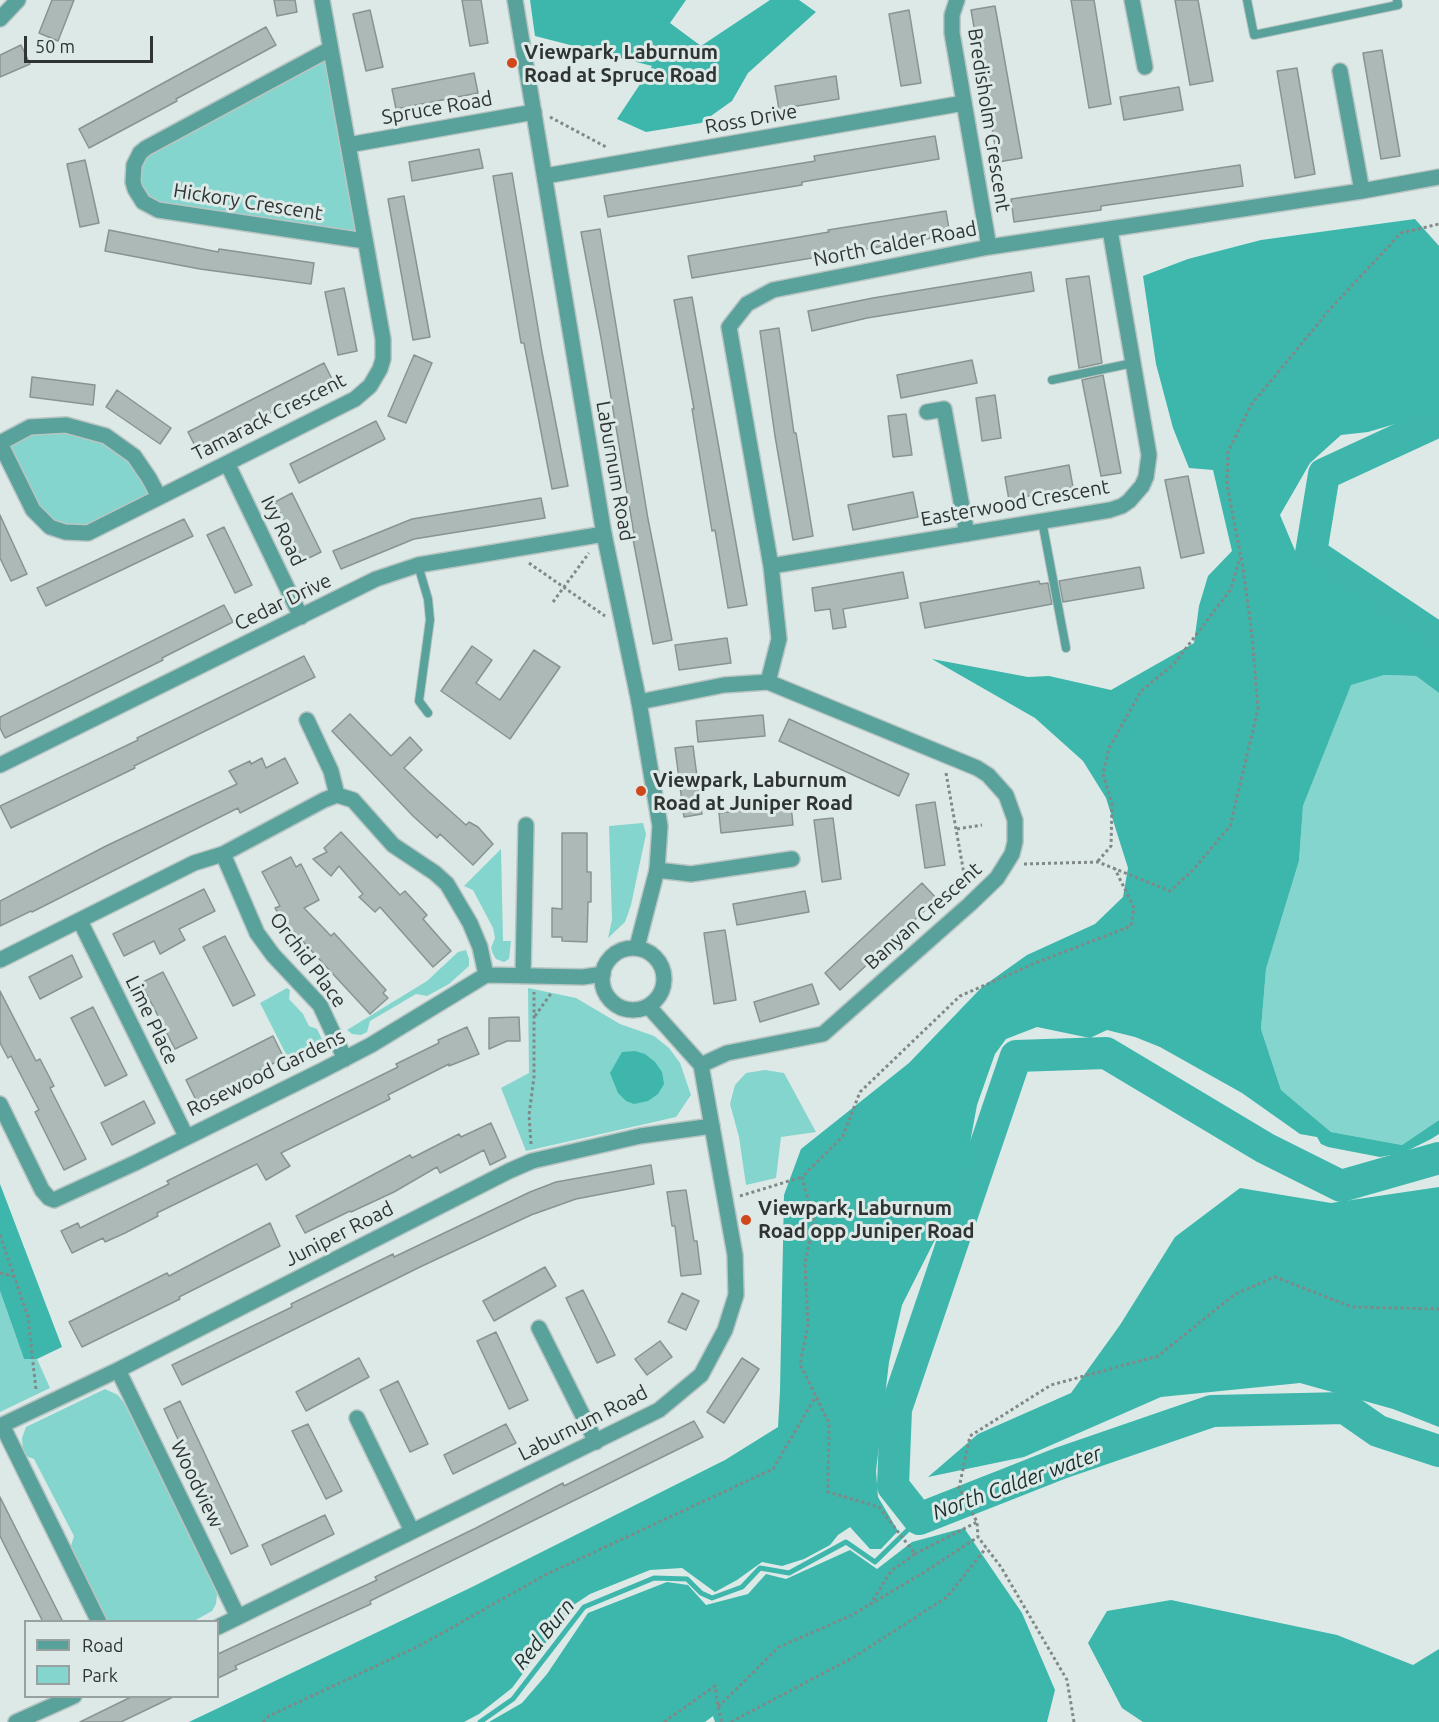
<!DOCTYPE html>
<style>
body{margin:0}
#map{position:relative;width:1439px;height:1722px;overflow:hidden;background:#dce9e7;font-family:Ubuntu,sans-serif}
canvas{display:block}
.legend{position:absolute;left:24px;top:1620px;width:195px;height:78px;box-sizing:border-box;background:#dce9e7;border:2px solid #97a19f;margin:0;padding:8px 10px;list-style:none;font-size:18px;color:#2f3433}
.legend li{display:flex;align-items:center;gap:12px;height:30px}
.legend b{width:30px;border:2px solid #97a19f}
.scale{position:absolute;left:24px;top:36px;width:129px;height:27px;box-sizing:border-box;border:3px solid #2f3433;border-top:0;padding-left:8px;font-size:18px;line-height:21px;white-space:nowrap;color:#2f3433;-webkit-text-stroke:4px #dce9e7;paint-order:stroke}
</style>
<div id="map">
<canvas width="1439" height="1722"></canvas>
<ul class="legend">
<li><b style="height:8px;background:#59a29b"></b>Road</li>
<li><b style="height:16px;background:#83d5cd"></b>Park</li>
</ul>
<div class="scale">50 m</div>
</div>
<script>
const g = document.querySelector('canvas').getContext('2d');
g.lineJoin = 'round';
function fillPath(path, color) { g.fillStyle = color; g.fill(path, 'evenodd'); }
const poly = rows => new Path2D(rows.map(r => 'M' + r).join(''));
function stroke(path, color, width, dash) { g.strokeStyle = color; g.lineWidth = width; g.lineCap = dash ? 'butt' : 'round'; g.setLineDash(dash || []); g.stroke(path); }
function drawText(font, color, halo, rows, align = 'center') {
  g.font = font + ' Ubuntu,sans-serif'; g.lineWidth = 6; g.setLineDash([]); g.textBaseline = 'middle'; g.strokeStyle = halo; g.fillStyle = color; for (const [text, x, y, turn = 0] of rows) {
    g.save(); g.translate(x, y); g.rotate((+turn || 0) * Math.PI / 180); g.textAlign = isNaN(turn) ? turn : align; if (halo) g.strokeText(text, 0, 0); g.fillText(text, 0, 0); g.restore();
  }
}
fillPath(poly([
 [330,49,365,241,143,202,136,159],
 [66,425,134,456,159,497,88,533,50,527,0,443],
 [1384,675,1416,676,1439,693,1439,1120,1402,1145,1331,1132,1281,1090,1261,1029,1266,969,1299,861,1303,806,1351,684],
 [643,823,646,834,631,905,625,922,608,938,612,920,609,826],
 [501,849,503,941,511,941,509,959,504,962,496,959,493,954,491,948,495,938,493,928,473,890,464,886],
 [466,950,469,959,469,966,449,984,427,996,416,994,370,1021,367,1032,361,1035,352,1034,347,1030,427,981,458,952],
 [287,988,290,990,289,999,303,1014,309,1026,317,1029,324,1043,323,1054,311,1061,302,1058,291,1064,260,1003],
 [528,988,576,998,620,1024,654,1036,669,1048,680,1063,691,1095,676,1117,526,1151,501,1088,529,1073],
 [765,1070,784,1073,816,1132,781,1137,776,1178,746,1185,739,1137,730,1104,735,1085,746,1073],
 [0,1291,24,1359,37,1359,50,1388,0,1412],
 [105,1389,118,1395,124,1403,214,1585,217,1595,216,1604,212,1611,194,1621,106,1621,71,1546,74,1536,34,1459,26,1456,23,1450,22,1438,26,1427]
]), '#83d5cd');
fillPath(poly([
 [530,0,686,0,670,23,701,46,770,0,799,0,816,12,748,73,732,101,701,123,646,132,617,119,652,66,535,36],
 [1415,219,1439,246,1439,407,1405,421,1368,432,1341,435,1310,463,1280,515,1296,553,1337,580,1439,653,1439,693,1416,676,1384,675,1351,685,1303,806,1299,861,1266,969,1261,1029,1281,1090,1331,1132,1402,1145,1439,1120,1439,1134,1431,1139,1403,1153,1380,1157,1328,1147,1321,1144,1317,1137,1300,1134,1242,1093,1160,1047,1135,1037,1107,1030,1090,1038,1037,1027,1006,1039,995,1054,977,1105,962,1186,902,1305,889,1362,876,1471,878,1497,898,1531,881,1549,870,1549,850,1527,838,1535,830,1545,804,1559,782,1566,762,1562,737,1580,715,1592,682,1568,650,1570,590,1594,575,1604,512,1688,479,1714,464,1722,189,1722,470,1588,725,1460,778,1427,780,1391,784,1195,801,1149,909,1063,982,987,1027,955,1095,924,1123,897,1128,868,1106,798,1083,761,1035,718,932,659,1028,677,1049,676,1111,690,1194,643,1199,606,1208,576,1232,551,1213,470,1189,468,1173,428,1156,364,1143,276,1188,259,1261,240],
 [0,1184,62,1347,37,1359,24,1359,0,1291],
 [1439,1187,1439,1427,1393,1409,1300,1383,1161,1397,1024,1457,928,1477,978,1434,1071,1393,1120,1325,1175,1237,1240,1188,1331,1203],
 [964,1528,1022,1613,1055,1690,1047,1722,715,1722,713,1716,705,1722,489,1722,522,1703,547,1674,588,1613,667,1582,688,1585,706,1605,748,1594,766,1574,786,1579,850,1550,877,1569,912,1542],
 [1171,1600,1337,1635,1413,1665,1439,1649,1439,1722,1143,1722,1122,1708,1088,1643,1107,1611]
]), '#3db6ac');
fillPath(poly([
 [635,1051,645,1054,655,1062,662,1072,664,1084,658,1094,648,1101,634,1104,626,1101,618,1093,610,1073,622,1052]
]), '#3eb6ac');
stroke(poly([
 [480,1722,513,1699,584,1607,654,1578,687,1579,701,1593,712,1598,742,1587,760,1568,789,1573,846,1542,875,1562,919,1519]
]), '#3eb6ac', 5);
stroke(poly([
 [1439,421,1324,474,1311,553,1439,639],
 [1439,1158,1341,1186,1265,1148,1106,1053,1016,1056,896,1409,893,1486,919,1519,1061,1463,1212,1411,1345,1408,1378,1431,1439,1451]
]), '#3eb6ac', 32);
const building = poly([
 [52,0,74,0,58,41,39,33,52,0],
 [274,0,295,0,297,12,277,16,274,0],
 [462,0,481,0,488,43,470,46,462,0],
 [1071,0,1094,0,1111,104,1089,108,1071,0],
 [1175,0,1198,0,1213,81,1190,85,1175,0],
 [995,6,1022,158,998,162,971,10,995,6],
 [370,10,383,67,366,71,353,14,370,10],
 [909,10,921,83,901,86,889,14,909,10],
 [266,27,276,45,176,99,177,101,89,148,79,129,266,27],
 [21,45,30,64,0,77,0,55,21,45],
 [1382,50,1400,156,1381,159,1363,53,1382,50],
 [1297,68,1315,174,1295,178,1277,71,1297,68],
 [474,73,478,93,396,109,392,89,474,73],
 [836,76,839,99,779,109,775,86,836,76],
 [1179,87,1183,110,1124,120,1120,97,1179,87],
 [935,136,939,159,802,182,802,185,608,217,604,196,815,161,814,156,935,136],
 [479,149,483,168,412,181,409,162,479,149],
 [85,160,99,223,80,227,67,164,85,160],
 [1240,165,1243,186,1101,206,1101,210,1014,222,1011,199,1240,165],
 [512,173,542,352,568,486,552,489,524,343,521,343,493,176,512,173],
 [404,196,430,337,413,340,388,199,404,196],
 [946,211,950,235,692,278,688,256,829,232,828,230,946,211],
 [600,229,648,519,672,640,653,644,632,534,634,534,601,338,581,232,600,229],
 [109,230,218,252,219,249,314,263,311,284,200,269,105,251,109,230],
 [1031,272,1034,291,867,318,812,331,808,311,873,298,1031,272],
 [1089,276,1102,363,1079,368,1066,279,1089,276],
 [344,288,357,351,338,355,325,292,344,288],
 [692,297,747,605,728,608,715,530,712,531,692,409,694,409,674,300,692,297],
 [779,328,794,433,796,433,813,536,793,540,775,436,760,331,779,328],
 [414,355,432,363,406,423,388,416,414,355],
 [972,360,977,383,901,398,897,375,972,360],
 [324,363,333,381,197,450,188,432,324,363],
 [1103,375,1121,473,1101,476,1082,380,1103,375],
 [32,377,95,385,93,405,30,397,32,377],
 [117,390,171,428,160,444,106,407,117,390],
 [995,395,1001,438,982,441,976,398,995,395],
 [906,414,912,455,893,457,888,416,906,414],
 [376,421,385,439,299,483,290,464,376,421],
 [1069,465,1073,487,1009,500,1005,477,1069,465],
 [1188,476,1204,553,1181,558,1165,480,1188,476],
 [913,492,918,517,853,530,848,505,913,492],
 [292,493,321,552,303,561,275,502,292,493],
 [541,498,545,518,414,539,341,569,333,551,412,519,541,498],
 [0,515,27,574,11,581,0,558,0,515],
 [184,519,193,536,46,606,37,588,184,519],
 [224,527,252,585,235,593,207,535,224,527],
 [1140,567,1144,588,1063,602,1059,581,1140,567],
 [903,572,908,598,843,609,846,627,833,629,830,609,815,611,812,588,903,572],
 [1039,581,1040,584,1048,583,1052,604,925,628,920,603,1039,581],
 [224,605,233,622,162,658,163,660,5,738,0,728,0,717,224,605],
 [727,638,731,663,679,670,675,645,727,638],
 [472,646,492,660,476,683,500,700,534,650,560,667,510,739,441,691,472,646],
 [304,656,315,677,134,766,135,768,11,828,0,806,138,740,137,738,304,656],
 [350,714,391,756,410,737,422,750,404,768,428,791,466,825,469,822,478,827,493,844,473,865,440,834,437,838,413,816,332,731,350,714],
 [763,715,765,736,698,742,696,721,763,715],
 [789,719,909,774,899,796,779,741,789,719],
 [693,746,702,814,684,817,675,748,693,746],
 [262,758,266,768,285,758,298,783,240,813,238,808,192,831,32,912,31,911,0,926,0,901,106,846,237,784,229,771,250,761,251,764,262,758],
 [935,802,945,865,925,868,916,805,935,802],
 [791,805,793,825,721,833,719,813,791,805],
 [833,818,841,879,822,882,814,820,833,818],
 [341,832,400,895,405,891,427,915,423,919,451,951,433,967,380,907,375,912,359,897,363,894,339,866,331,876,313,859,327,852,324,848,341,832],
 [562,833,587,833,587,872,591,872,591,902,588,902,587,942,562,941,562,937,552,937,552,908,562,909,562,833],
 [291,857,296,867,301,864,319,900,304,908,331,936,334,933,386,990,383,993,388,998,370,1014,283,920,282,921,275,908,280,906,262,872,291,857],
 [922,883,937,899,840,990,825,973,922,883],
 [204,889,215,911,179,929,185,940,160,954,154,941,124,956,113,934,204,889],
 [805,891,809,912,737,925,733,904,805,891],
 [725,930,736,1000,714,1004,704,933,725,930],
 [225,936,255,995,233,1006,203,947,225,936],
 [72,955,82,977,40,999,29,977,72,955],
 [163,972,197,1038,175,1049,141,983,163,972],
 [812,984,819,1004,760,1022,754,1002,812,984],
 [0,991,36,1061,40,1059,54,1086,50,1088,86,1159,64,1170,35,1112,39,1110,11,1056,8,1058,0,1043,0,991],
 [93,1007,127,1075,105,1086,71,1018,93,1007],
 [519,1017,520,1041,507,1041,489,1049,489,1018,519,1017],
 [467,1027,479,1054,449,1066,449,1064,388,1095,390,1099,281,1153,290,1166,266,1180,257,1164,157,1213,158,1216,125,1233,105,1242,103,1238,72,1253,61,1231,78,1223,80,1228,169,1184,167,1181,398,1067,396,1064,439,1043,438,1040,467,1027],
 [273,1036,284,1058,197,1102,186,1080,273,1036],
 [144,1101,155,1123,112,1145,101,1123,144,1101],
 [491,1123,506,1157,490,1165,484,1150,440,1173,437,1167,394,1192,351,1212,350,1211,305,1233,296,1216,410,1155,412,1158,459,1134,461,1137,491,1123],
 [651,1165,654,1184,576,1199,531,1215,420,1267,182,1385,172,1365,292,1307,291,1304,393,1254,394,1257,530,1192,556,1182,651,1165],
 [686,1190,694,1241,697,1241,701,1274,681,1276,675,1226,672,1226,667,1192,686,1190],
 [270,1223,280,1246,179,1297,180,1299,82,1347,69,1322,167,1273,169,1276,270,1223],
 [545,1267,556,1286,494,1321,483,1301,545,1267],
 [583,1290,615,1355,597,1363,566,1298,583,1290],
 [682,1293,699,1301,686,1330,668,1322,682,1293],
 [496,1332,528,1400,509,1409,477,1341,496,1332],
 [660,1341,672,1357,647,1375,635,1359,660,1341],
 [359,1358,369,1377,306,1411,296,1392,359,1358],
 [742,1358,759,1369,724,1423,707,1412,742,1358],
 [398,1381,428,1444,410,1452,380,1390,398,1381],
 [180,1401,248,1546,231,1554,164,1409,180,1401],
 [694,1421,703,1437,370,1601,371,1604,235,1666,237,1669,218,1678,218,1654,377,1580,375,1577,476,1528,563,1483,564,1486,694,1421],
 [308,1424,342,1491,326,1499,292,1431,308,1424],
 [506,1424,516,1443,453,1474,444,1455,506,1424],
 [0,1497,63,1622,43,1622,0,1536,0,1497],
 [325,1515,334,1534,271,1565,262,1545,325,1515],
 [133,1696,175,1696,121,1722,80,1722,133,1696]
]);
fillPath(building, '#acb9b7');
stroke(building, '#889492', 1.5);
const service = poly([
 [1247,0,1254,35,1398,5,1397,0],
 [1052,380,1133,363],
 [1042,521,1066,648],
 [418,565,428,599,430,620,419,701,428,713]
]);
const minor = poly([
 [957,0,952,15,952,33,989,247],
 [1132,0,1145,67],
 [0,19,18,0],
 [330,49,146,148,140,153,134,165,133,182,135,189,143,202,158,210,365,241],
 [1340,71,1362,191],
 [348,145,534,112],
 [545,176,964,103],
 [927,412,944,409,967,534],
 [227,463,301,617],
 [159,497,149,478,134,456,106,436,66,425,30,427,0,443,33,510,50,527,65,532,88,533,355,399,370,386,380,369,383,359,383,339,322,0],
 [771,566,1110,510,1122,506,1129,501,1142,486,1146,477,1149,455,1110,230],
 [768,682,779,639,771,566,729,327,747,304,773,290,989,247,1362,191,1439,177],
 [639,702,724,685,768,682,977,768,988,775,1006,795,1015,820,1015,842,1012,854,997,878,970,904,823,1034,727,1053,701,1065],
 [307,720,331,771,337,795],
 [0,765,376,579,418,565,604,534],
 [337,795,353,800,393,845,435,873,447,884,470,923,480,947,486,975],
 [223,854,257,933,273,955,320,1005,345,1059],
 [657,870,691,874,792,859],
 [80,921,186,1136],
 [0,960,194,863,223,854,324,800,337,795],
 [523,975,526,825],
 [0,1104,42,1190,49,1198,54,1200,135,1163,323,1070,371,1045,486,975,583,977,603,974],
 [539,1328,596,1442],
 [118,1370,238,1617],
 [357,1418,412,1531],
 [2,1425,99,1622],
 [0,1426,118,1370,509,1171,532,1161,640,1136,712,1126]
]);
const tertiary = poly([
 [515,0,604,534,639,702,660,826,657,870,637,947],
 '602 979a31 31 0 1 1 62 0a31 31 0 1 1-62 0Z',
 [218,1627,659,1410,701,1375,725,1330,736,1295,735,1255,701,1065,649,1007],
 [16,1722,74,1696]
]);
stroke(service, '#b9c5c3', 10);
stroke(minor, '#b9c5c3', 18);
stroke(tertiary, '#b9c5c3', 18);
stroke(poly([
 [550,117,608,148],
 [529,563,605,616],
 [553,602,589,553],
 [946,773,966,885],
 [957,829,982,825],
 [1098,861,1111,846,1112,804,1103,774,1109,748,1141,691,1174,664,1231,589,1240,557],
 [1024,864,1098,862,1170,891,1193,870,1230,826,1258,709,1252,635,1243,568,1227,485,1228,452,1251,405,1331,308,1401,233,1439,224],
 [535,1016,552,992],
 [531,1144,529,1115,534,1077,534,992],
 [740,1196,802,1177],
 [0,1235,28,1317,36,1390],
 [0,1273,15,1277],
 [915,1554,977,1522],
 [870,1605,891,1571,915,1554,879,1507,828,1492,829,1423,800,1364,808,1325,805,1263,814,1222,802,1177,843,1136,860,1092,960,996,1038,962,1131,926,1134,908,1115,869],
 [718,1707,722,1722],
 [263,1722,269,1716,421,1645,545,1575,773,1469,816,1396],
 [664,1722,715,1686,718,1707,779,1647,852,1615,923,1573,978,1537],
 [731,1722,854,1657,947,1597,986,1548],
 [1074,1722,1067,1680,1001,1567,978,1537,977,1522,959,1488,970,1436,1051,1385,1158,1356,1235,1294,1275,1277,1352,1307,1439,1309]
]), '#818988', 3, [3, 3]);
stroke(service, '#59a29b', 8);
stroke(minor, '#59a29b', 15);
stroke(tertiary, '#59a29b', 15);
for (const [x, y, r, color] of [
 [512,63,6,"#d0481a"],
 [641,791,6,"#d0481a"],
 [746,1220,6,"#d0481a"]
]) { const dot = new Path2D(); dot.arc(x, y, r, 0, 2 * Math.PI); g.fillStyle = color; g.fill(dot); stroke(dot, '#dce9e7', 2); }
drawText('bold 20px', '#2f3433', '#dce9e7', [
 ["Viewpark, Laburnum",524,52],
 ["Road at Spruce Road",524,75],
 ["Viewpark, Laburnum",653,780],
 ["Road at Juniper Road",653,803],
 ["Viewpark, Laburnum",758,1208],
 ["Road opp Juniper Road",758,1231]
], 'left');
drawText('20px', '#2f3433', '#dce9e7', [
 ["Spruce Road",437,108,-10],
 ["Ross Drive",751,119,-10],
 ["Bredisholm Crescent",989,120,81],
 ["Hickory Crescent",248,202,9],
 ["North Calder Road",895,244,-11],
 ["Tamarack Crescent",269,417,-27],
 ["Laburnum Road",615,471,80],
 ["Easterwood Crescent",1015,503,-10],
 ["Ivy Road",283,531,64],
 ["Cedar Drive",283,602,-26],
 ["Banyan Crescent",923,916,-42],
 ["Orchid Place",308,960,53],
 ["Lime Place",152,1020,64],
 ["Rosewood Gardens",266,1073,-26],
 ["Juniper Road",339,1234,-27],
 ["Laburnum Road",583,1423,-27],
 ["Woodview",197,1484,64]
]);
drawText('italic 21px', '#1a2f2d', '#dce9e7', [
 ["North Calder water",1017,1483,-20],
 ["Red Burn",544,1634,-51]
]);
</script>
